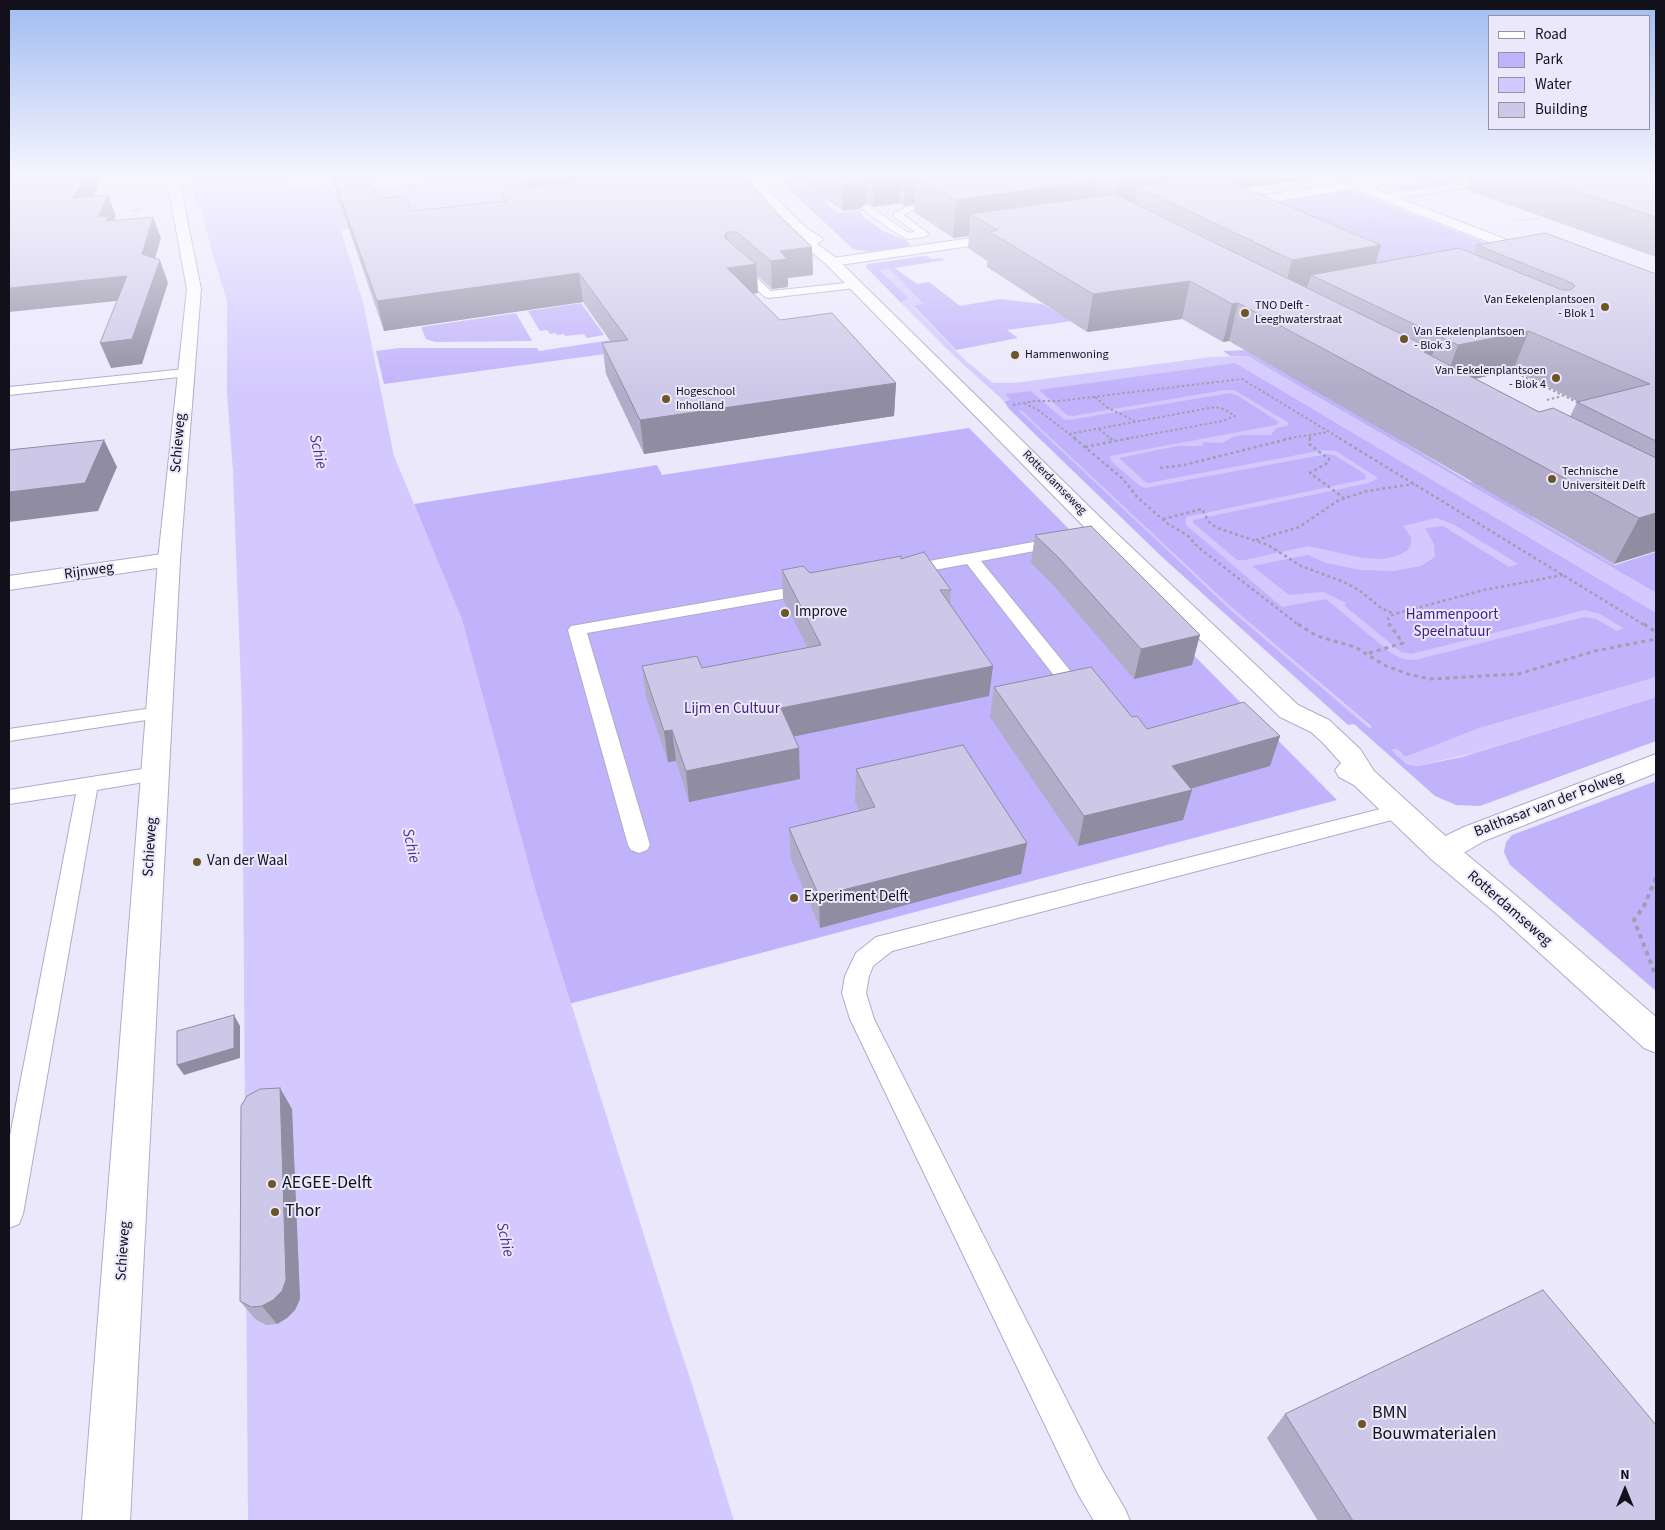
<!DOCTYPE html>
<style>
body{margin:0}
#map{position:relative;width:1665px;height:1530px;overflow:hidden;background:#ebe8fc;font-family:"Source Sans 3",sans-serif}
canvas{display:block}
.frame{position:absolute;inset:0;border:10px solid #12101b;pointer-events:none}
.legend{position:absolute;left:1488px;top:15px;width:162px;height:115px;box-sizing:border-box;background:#ebe8fc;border:1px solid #9492a2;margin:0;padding:6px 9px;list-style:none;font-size:15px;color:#12101b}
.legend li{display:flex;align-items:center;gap:10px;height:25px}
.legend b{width:25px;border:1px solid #9492a2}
.north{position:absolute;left:1600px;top:1465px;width:50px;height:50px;-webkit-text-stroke:4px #ebe8fc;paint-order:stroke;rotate:0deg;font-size:14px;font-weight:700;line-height:20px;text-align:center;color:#12101b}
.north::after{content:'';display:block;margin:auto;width:18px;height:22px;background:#12101b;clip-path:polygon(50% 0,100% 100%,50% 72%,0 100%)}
</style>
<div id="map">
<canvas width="1665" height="1530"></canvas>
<div class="frame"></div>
<ul class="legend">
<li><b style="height:6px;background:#fff"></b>Road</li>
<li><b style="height:14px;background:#c1b3fb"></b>Park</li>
<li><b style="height:14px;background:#d3c9fe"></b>Water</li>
<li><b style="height:14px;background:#cec8e8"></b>Building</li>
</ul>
<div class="north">N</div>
</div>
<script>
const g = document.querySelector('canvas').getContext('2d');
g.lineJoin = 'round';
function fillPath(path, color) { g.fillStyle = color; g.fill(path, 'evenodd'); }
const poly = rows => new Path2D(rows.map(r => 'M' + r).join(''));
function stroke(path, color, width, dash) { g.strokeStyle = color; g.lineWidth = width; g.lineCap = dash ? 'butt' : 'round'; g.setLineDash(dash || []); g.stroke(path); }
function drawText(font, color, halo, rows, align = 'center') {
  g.font = font + ' "Source Sans 3",sans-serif'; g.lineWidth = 4; g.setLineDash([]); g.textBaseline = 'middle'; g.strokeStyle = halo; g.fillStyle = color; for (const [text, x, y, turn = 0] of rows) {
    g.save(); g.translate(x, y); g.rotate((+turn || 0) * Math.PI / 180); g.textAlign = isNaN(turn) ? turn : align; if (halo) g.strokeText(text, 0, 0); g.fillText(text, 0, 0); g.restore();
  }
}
fillPath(poly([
 [796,178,830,202,825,203,839,213,860,210,863,217,885,232,906,240,910,244,908,246,870,252,853,249,779,180],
 [1450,178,1458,182,1405,191,1392,187],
 [1350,190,1522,257,1403,278,1241,206],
 [926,256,932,259,941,258,944,260,895,268,917,284,929,282,960,306,1000,299,1042,304,1073,321,1007,330,1018,338,956,350,913,305,923,304,889,269,881,271,909,298,901,303,866,267,867,264],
 [581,303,604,335,587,338,584,334,565,336,564,334,557,335,556,333,550,334,547,330,540,331,528,311],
 [516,313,532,341,435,342,426,339,421,327],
 [611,340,620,352,384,384,376,351,399,348,537,348,539,351],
 [1249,350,1354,413,1417,399,1405,443,1470,482,1538,464,1601,498,1532,517,1615,565,1656,552,1656,593,1247,356,1230,356,1223,351],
 [1239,358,1656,600,1656,691,1405,757,1397,749,1392,750,1399,757,1407,764,1418,766,1462,757,1656,697,1656,741,1480,806,1456,805,1435,796,1354,724,1348,725,1161,556,1009,409,1004,401,1008,401,996,390],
 [1029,419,1232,608,1372,727,1369,728,1231,610],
 [969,428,1337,800,565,1005,429,541,414,504,657,465,662,475],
 [1656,781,1656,991,1510,865,1504,852,1506,842,1512,835]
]), '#c1b3fb');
fillPath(poly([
 [190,174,285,174,288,187,338,192,495,174,649,174,663,189,350,227,341,231,363,302,394,456,462,619,537,895,670,1318,691,1381,734,1521,248,1521,242,713,233,471,227,393,227,301,212,251,201,207,196,206],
 [889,269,924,304,913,306,966,361,993,383,1014,383,1211,357,1247,356,1656,593,1656,613,1235,363,1039,390,1067,415,1073,416,1224,390,1234,390,1289,423,1287,426,1276,428,1271,435,1243,435,1233,437,1222,443,1204,442,1203,445,1199,446,1177,446,1119,458,1144,481,1148,483,1324,450,1336,451,1378,478,1369,483,1193,520,1193,523,1237,560,1245,560,1308,546,1363,558,1384,559,1397,556,1408,550,1411,545,1411,537,1403,526,1436,518,1453,524,1518,564,1509,567,1443,526,1425,528,1434,544,1435,557,1421,566,1393,571,1361,570,1326,563,1308,555,1252,566,1289,595,1323,592,1346,603,1345,606,1401,652,1411,654,1585,610,1600,614,1623,628,1617,631,1596,619,1584,617,1419,659,1410,660,1401,658,1391,653,1326,599,1282,607,1186,525,1186,517,1366,479,1365,474,1334,455,1327,454,1161,485,1145,488,1140,486,1111,461,1110,456,1276,425,1279,422,1237,395,1230,393,1069,420,1063,419,1031,391,1005,394,1011,400,1004,401,954,356,901,303,909,298,880,270],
 [1021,410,1232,608,1372,728,1369,728,1231,610,1019,411],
 [1656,677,1656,697,1474,753,1418,766,1407,764,1392,750,1397,749,1405,757,1479,728]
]), '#d3c9fe');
fillPath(poly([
 [141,207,143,210,133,212,130,210,141,207]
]), '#d3c9fe');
const lane = poly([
 [1447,174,1460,174,1480,183,1476,186,1386,200,1381,197,1386,194,1465,182,1447,174],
 [936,200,941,203,941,207,911,211,904,215,929,234,924,237,907,239,888,228,861,208,866,205,869,206,909,233,915,232,894,217,894,213,906,207,932,203,936,200],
 [737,263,741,264,771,291,855,282,860,285,855,288,769,298,765,297,733,268,732,266,733,264,737,263],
 [185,369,191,373,189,376,9,395,9,387,185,369],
 [1061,537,1067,539,1069,542,1067,545,981,561,1077,679,1079,683,1077,687,1070,689,1063,687,967,564,907,575,901,573,899,570,901,567,907,565,1061,537],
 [810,584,816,585,818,589,816,593,587,633,650,845,647,850,639,853,631,850,628,845,568,630,571,626,577,625,810,584],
 [159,707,166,709,168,713,166,717,9,741,9,729,159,707],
 [155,767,162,769,165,774,162,779,97,790,23,1214,19,1224,9,1228,9,1141,76,794,9,804,9,790,155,767],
 [1400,804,1407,806,1410,811,1407,816,892,951,873,966,869,976,866,993,874,1019,1102,1470,1125,1509,1130,1521,1094,1521,1078,1494,850,1019,842,993,845,976,856,953,876,937,884,935,1400,804]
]);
const street = poly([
 [428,174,468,174,462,178,335,193,329,189,335,185,428,174],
 [1404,174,1437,174,1431,178,1370,187,1539,252,1541,255,1539,258,1529,258,1354,189,1232,208,1226,204,1232,200,1404,174],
 [1006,233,1013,237,1011,240,833,266,828,265,826,262,828,259,833,258,1006,233],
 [169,553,177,555,180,560,177,565,9,590,9,576,169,553],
 [1656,754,1656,773,1484,841,1453,859,1442,862,1431,859,1427,851,1431,843,1464,827,1656,754]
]);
const secondary = poly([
 [166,174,178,174,201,289,180,560,130,1521,82,1521,158,560,187,289,166,174],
 [739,174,752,174,806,228,821,237,823,240,817,244,835,257,1112,529,1298,705,1329,720,1360,749,1374,771,1453,843,1520,899,1656,1017,1656,1053,1644,1048,1498,915,1431,859,1354,785,1339,777,1335,770,1341,763,1324,744,1311,732,1280,717,1096,539,825,263,795,239,793,236,794,232,739,174]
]);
stroke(lane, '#b0abca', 2);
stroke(street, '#b0abca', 2);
stroke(secondary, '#b0abca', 2);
stroke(poly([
 [784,178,796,177],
 [1313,216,1331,220,1379,221],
 [1516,221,1545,217]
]), '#a09eaf', 1, [2, 2]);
stroke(poly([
 [1508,369,1579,403],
 [1095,397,1108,408,1135,421],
 [1547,400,1562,396],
 [1024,403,1038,410,1076,439],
 [1013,405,1034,401,1059,401,1242,379,1341,439],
 [1099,429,1111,439],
 [1069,434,1215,407,1224,409,1235,416,1223,421,1125,439],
 [1284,439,1329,432],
 [1310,439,1310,435]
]), '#a09eaf', 2, [2.5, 2.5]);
stroke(poly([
 [1074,438,1123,479,1138,498,1168,524,1187,535,1198,547,1300,626],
 [1110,438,1113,441],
 [1310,438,1309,444,1329,459,1329,462,1310,473,1344,498],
 [1339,438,1646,626],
 [1085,447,1131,438],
 [1160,468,1184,465,1292,438],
 [1163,519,1202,509,1209,522,1217,528,1268,545,1301,566,1344,582,1359,590,1381,608,1394,614],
 [1256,540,1299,527,1339,500,1367,491,1414,484],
 [1390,626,1388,618,1394,614,1484,590,1563,575]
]), '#a09eaf', 2.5, [3, 3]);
stroke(poly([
 [1298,624,1317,636,1355,647,1386,666,1411,675,1431,679,1518,674,1595,651,1656,639],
 [1644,624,1656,632],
 [1369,653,1403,643,1389,624]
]), '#a09eaf', 3, [4, 4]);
stroke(poly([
 [1656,878,1644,906,1634,920,1656,976]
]), '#a09eaf', 4, [4.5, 4.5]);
fillPath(lane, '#fff');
fillPath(street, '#fff');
fillPath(secondary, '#fff');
fillPath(poly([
 [330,174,365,174,378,199,412,211,504,201,502,195,776,212,812,247,813,275,788,278,788,287,772,289,757,276,758,293,753,294,780,320,896,383,894,416,644,454,606,374,602,343,611,342,583,302,384,331,337,195,334,184,333,184],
 [792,174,1319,174,1318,178,1245,188,1381,245,1376,263,1474,254,1477,245,1656,274,1656,551,1614,564,1229,341,1223,342,1182,319,1087,332,987,267,987,261,968,248,969,236,953,238,914,212,914,204,904,206,900,203,873,207,867,203,859,209,843,211],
 [1513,370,1579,402,1577,402,1570,417,1539,412,1475,379],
 [1471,174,1656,174,1656,257,1466,190],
 [1035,535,1192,665,1134,679,1055,587,1031,563],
 [901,559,951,590,950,605,993,666,989,696,794,736,800,779,689,802,676,761,668,762,646,697,642,666,702,668,808,648,783,599,782,570,810,573],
 [994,687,1132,717,1147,729,1280,736,1270,766,1191,789,1192,790,1183,820,1078,846,990,717],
 [856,769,1027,843,1021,874,820,928,791,859,789,828,860,811,855,801],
 [292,1109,300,1299,295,1310,287,1318,277,1324,266,1325,255,1319,240,1301],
 [1285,1414,1656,1521,1318,1521,1267,1438]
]), '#b1acc8');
fillPath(poly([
 [87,174,102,174,102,180,82,219,73,198],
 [331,174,332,174,334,184,333,184],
 [545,174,739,174,533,201,522,182,529,176],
 [758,174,786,174,758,177],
 [1142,174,1319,174,1318,178,1188,196,1137,186,1133,212,1114,215,1120,177],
 [867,178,867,203,859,209,843,211,843,185],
 [901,178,900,203,873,207,874,181],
 [915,179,914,204,904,206,905,181],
 [1098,180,1092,218,998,230,970,214,969,236,953,238,956,200],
 [108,195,116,216,112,225,98,217],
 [153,217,161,238,150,276,142,254],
 [727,232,729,259,725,235],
 [1381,245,1369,286,1311,275,1304,298,1281,302,1292,260],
 [812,247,813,275,788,278,788,287,772,289,771,261,780,251],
 [160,260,168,283,142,364,111,368,100,343],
 [756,264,758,293,729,297,727,268],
 [579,273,583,302,384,331,377,301],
 [127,276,136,299,9,312,9,288],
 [1190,281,1182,319,1087,332,1093,294],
 [1238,303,1229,341,1223,342,1232,304],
 [1529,331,1513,370,1443,386,1458,345],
 [1434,350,1419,391,1424,352],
 [896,383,894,416,644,454,640,420],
 [104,440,117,467,98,511,9,522,9,492],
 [1656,513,1656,551,1614,564,1639,518],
 [1200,635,1192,665,1134,679,1141,649],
 [993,666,989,696,782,739,781,708],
 [672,730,676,761,668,762,664,731],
 [1280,736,1270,766,1164,796,1172,766],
 [799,748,800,779,689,802,686,771],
 [1192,790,1183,820,1078,846,1084,816],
 [1027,843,1021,874,820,928,819,896],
 [234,1015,240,1026,240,1058,184,1075,177,1065],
 [280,1088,292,1109,300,1299,295,1310,287,1318,277,1324,262,1306]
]), '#908ca2');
const building = poly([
 [9,174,87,174,73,198,108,195,98,217,109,216,107,221,153,217,142,254,160,260,132,339,100,343,127,276,9,288,9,174],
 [332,174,365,174,367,176,378,199,405,196,412,211,507,201,502,195,514,174,545,174,529,176,522,182,530,187,641,174,743,174,776,212,812,247,780,251,787,259,771,261,737,232,727,232,725,235,726,239,756,264,727,268,780,320,832,313,896,383,640,420,602,343,628,340,579,273,377,301,332,174],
 [827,174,922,174,916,175,915,179,905,181,901,178,874,181,867,178,860,183,843,185,827,174],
 [922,174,1086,174,1098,180,956,200,916,175,922,174],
 [1114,174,1142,174,1120,177,1114,174],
 [1526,174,1656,174,1656,217,1526,174],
 [1214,175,1381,245,1292,260,1137,186,1214,175],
 [1115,194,1434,350,1424,352,1539,412,1553,408,1656,458,1656,513,1639,518,1238,303,1232,304,1190,281,1093,294,990,232,998,230,970,214,1115,194],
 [1545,233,1656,274,1656,441,1577,402,1650,384,1529,331,1458,345,1311,275,1459,248,1562,290,1571,290,1575,286,1572,283,1477,245,1545,233],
 [104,440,85,483,9,492,9,450,104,440],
 [1091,526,1200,635,1141,649,1059,558,1035,535,1091,526],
 [924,552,951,590,940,590,993,666,781,708,799,748,686,771,672,730,664,731,642,666,697,656,702,668,821,645,782,570,803,566,810,573,901,556,901,559,924,552],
 [1091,667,1132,717,1137,716,1147,729,1244,702,1280,736,1172,766,1192,790,1084,816,994,687,1091,667],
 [963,745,1027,843,819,896,789,828,875,807,856,769,963,745],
 [234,1015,234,1048,177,1065,177,1031,234,1015],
 [280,1088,286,1280,282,1291,273,1300,262,1306,251,1307,240,1301,241,1106,247,1096,260,1089,280,1088],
 [1543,1290,1656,1425,1656,1521,1353,1521,1285,1414,1543,1290]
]);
fillPath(building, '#cec8e8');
stroke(building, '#908ca2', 1);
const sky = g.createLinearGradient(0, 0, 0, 389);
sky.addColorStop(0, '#9fbcf1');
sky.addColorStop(0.45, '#f6f5fe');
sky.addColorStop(1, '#f6f5fe00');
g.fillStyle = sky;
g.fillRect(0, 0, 1665, 389);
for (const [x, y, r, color] of [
 [1605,307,5,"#6d5626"],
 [1245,313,5,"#6d5626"],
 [1404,339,5,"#6d5626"],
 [1015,355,5,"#6d5626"],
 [1556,378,5,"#6d5626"],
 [666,399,5,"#6d5626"],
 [1552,479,5,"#6d5626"],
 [785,613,5,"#6d5626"],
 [197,862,5,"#6d5626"],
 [794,898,5,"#6d5626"],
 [272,1184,5,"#6d5626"],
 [275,1212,5,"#6d5626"],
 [1362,1424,5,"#6d5626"]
]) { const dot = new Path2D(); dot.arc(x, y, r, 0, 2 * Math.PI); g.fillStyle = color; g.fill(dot); stroke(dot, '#ebe8fc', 2); }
drawText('12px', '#12101b', '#ebe8fc', [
 ["Van Eekelenplantsoen",1595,300,"right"],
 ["- Blok 1",1595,314,"right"],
 ["TNO Delft -",1255,306],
 ["Leeghwaterstraat",1255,320],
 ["Van Eekelenplantsoen",1414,332],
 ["- Blok 3",1414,346],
 ["Hammenwoning",1025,355],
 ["Van Eekelenplantsoen",1546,371,"right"],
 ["- Blok 4",1546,385,"right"],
 ["Hogeschool",676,392],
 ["Inholland",676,406],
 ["Technische",1562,472],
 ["Universiteit Delft",1562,486]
], 'left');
drawText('12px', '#12101b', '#ebe8fc', [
 ["Rotterdamseweg",1054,483,45]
]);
drawText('15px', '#12101b', '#ebe8fc', [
 ["Schieweg",179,443,-85],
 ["Rijnweg",89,572,-8],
 ["Balthasar van der Polweg",1549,805,-21],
 ["Schieweg",151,847,-86],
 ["Rotterdamseweg",1509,909,41],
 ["Schieweg",124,1251,-86]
]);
drawText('15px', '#12101b', '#ebe8fc', [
 ["Improve",795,613],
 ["Van der Waal",207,862],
 ["Experiment Delft",804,898]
], 'left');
drawText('15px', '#3f1c7e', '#ebe8fc', [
 ["Hammenpoort",1452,616],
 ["Speelnatuur",1452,633],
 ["Lijm en Cultuur",732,710]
]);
drawText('italic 16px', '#503293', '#ebe8fc', [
 ["Schie",317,452,77],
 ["Schie",410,846,77],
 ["Schie",504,1240,77]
]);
drawText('18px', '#12101b', '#ebe8fc', [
 ["AEGEE-Delft",282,1184],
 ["Thor",285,1212],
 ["BMN",1372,1414],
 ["Bouwmaterialen",1372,1435]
], 'left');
</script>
